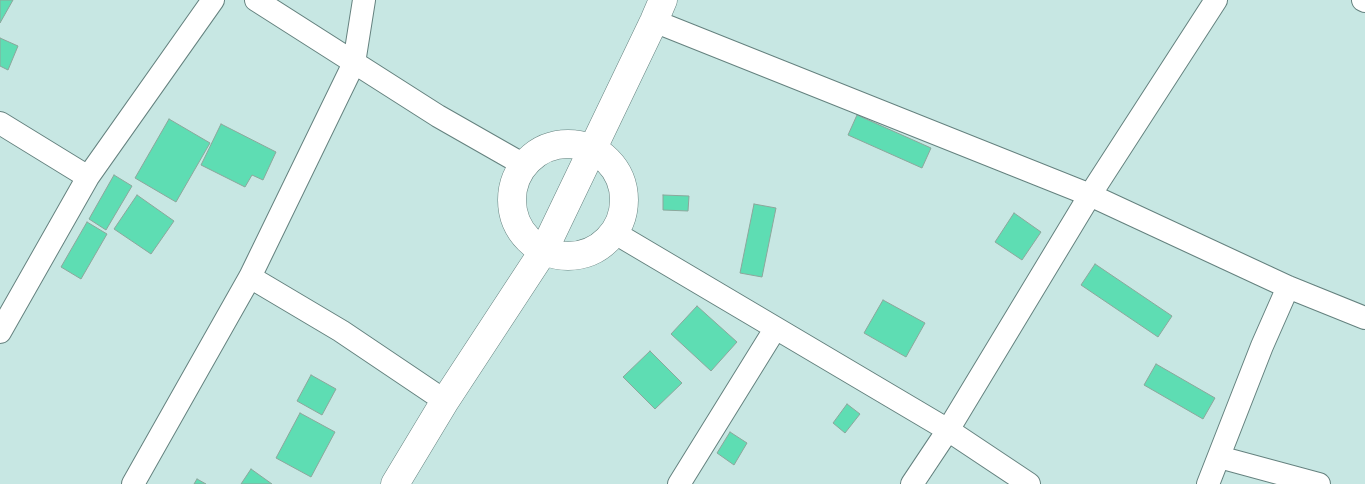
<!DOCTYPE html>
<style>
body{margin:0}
canvas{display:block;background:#c7e7e3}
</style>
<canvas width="1365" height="484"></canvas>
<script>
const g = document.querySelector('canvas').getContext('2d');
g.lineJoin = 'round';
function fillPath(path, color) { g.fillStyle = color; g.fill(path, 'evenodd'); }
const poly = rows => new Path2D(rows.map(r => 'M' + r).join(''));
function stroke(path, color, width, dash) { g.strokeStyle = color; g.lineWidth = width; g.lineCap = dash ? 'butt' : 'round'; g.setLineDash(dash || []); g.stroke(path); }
const building = poly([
 [0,0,13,0,0,23,0,0],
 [0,38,18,46,8,70,0,66,0,38],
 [857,115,931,148,922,168,848,135,857,115],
 [169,119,210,143,176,202,135,178,169,119],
 [221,124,276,152,263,180,252,175,245,187,201,165,221,124],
 [114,175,132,186,106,230,89,219,114,175],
 [137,195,174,221,151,254,114,229,137,195],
 [663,195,689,196,688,211,663,210,663,195],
 [754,204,776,208,762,277,740,273,754,204],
 [1014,213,1041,232,1022,260,995,242,1014,213],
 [87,222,107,234,81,279,61,267,87,222],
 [1095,264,1172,316,1158,337,1081,285,1095,264],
 [883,300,925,323,906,357,864,333,883,300],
 [697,306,737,342,711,371,671,334,697,306],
 [650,351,682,383,655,409,623,377,650,351],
 [1156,364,1215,398,1203,419,1144,385,1156,364],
 [311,375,336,389,322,415,297,401,311,375],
 [847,404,860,414,845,433,833,423,847,404],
 [300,413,335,432,311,477,276,458,300,413],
 [730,432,747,443,734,465,717,453,730,432],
 [251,469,272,484,241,484,251,469],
 [197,479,206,484,194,484,197,479]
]);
fillPath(building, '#5eddb3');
stroke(building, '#8ca79c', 1);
const street = poly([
 [256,0,438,116,524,165],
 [1363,0,1365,1],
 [654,21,1090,195,1288,287,1365,318],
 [0,123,88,177],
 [615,233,948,430,1029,484],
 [250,277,341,331,445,401],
 [0,332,88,177,213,0],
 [1219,457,1319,484],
 [133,484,250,277,354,63,364,0],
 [679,484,775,329],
 [912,484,948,430,1090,195,1216,0],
 [1208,484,1262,346,1288,287]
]);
const secondary = poly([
 '512 200a56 56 0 1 1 112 0a56 56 0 1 1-112 0Z',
 [395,484,445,401,544,250,654,21,663,0]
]);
stroke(street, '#65827f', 24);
stroke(secondary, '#65827f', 29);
stroke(street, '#fff', 22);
stroke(secondary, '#fff', 28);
</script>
